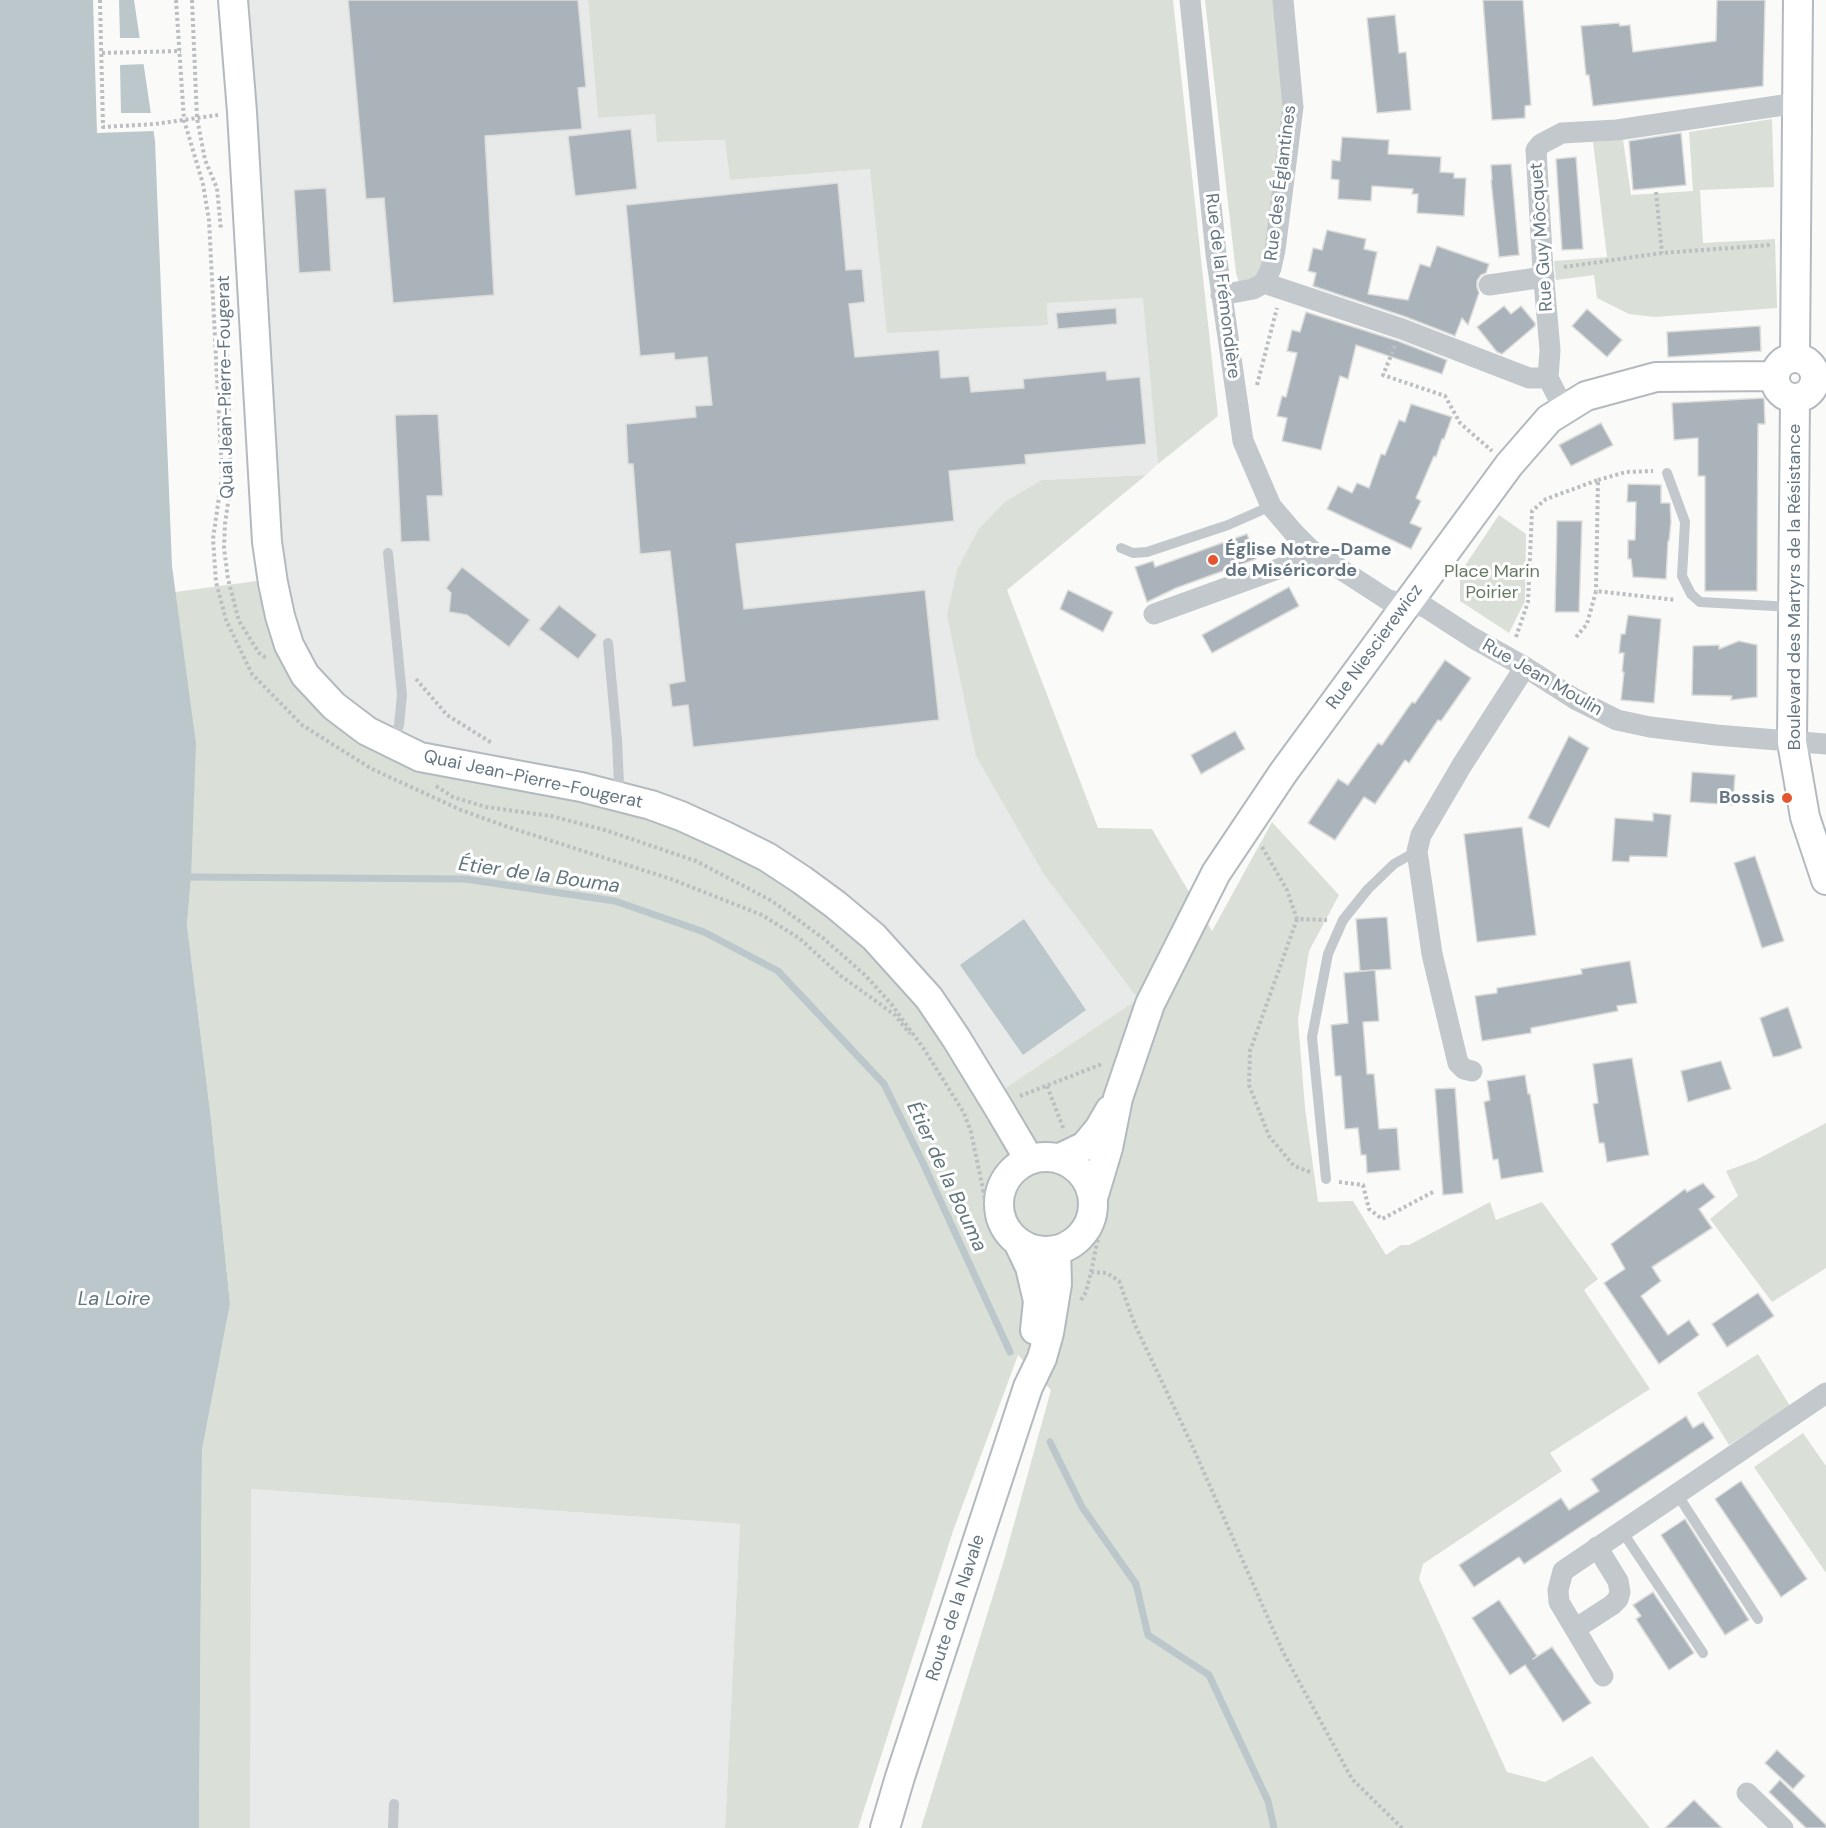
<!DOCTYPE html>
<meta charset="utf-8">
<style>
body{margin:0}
canvas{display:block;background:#fafaf8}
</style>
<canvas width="1826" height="1828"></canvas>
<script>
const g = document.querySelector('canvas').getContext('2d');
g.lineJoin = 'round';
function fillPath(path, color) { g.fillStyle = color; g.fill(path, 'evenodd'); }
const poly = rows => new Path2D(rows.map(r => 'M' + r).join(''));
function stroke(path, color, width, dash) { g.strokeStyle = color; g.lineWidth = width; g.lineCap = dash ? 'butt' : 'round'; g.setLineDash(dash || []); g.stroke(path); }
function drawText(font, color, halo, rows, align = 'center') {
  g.font = font + ' "DM Sans",sans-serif'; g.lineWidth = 6; g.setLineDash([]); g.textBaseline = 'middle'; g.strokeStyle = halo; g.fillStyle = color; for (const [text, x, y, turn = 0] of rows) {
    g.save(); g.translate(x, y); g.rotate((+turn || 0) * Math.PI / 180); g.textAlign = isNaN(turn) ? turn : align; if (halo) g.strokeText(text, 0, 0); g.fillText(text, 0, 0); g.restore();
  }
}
fillPath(poly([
 [226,0,588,0,598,118,656,113,657,142,726,140,730,180,870,169,1048,325,1047,303,1144,298,1158,464,1146,475,1042,480,978,530,1045,876,1138,999,983,1103,397,755,277,643],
 [250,1489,740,1524,725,1828,250,1828]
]), '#e8e9e9');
fillPath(poly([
 [588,0,1173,0,1218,416,1158,464,1143,298,1047,303,1048,325,887,333,870,169,730,180,725,140,657,142,655,114,598,118],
 [1205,0,1273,0,1285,100,1273,218,1260,276,1239,283,1236,273],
 [1772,119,1774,187,1700,190,1703,243,1775,239,1777,308,1655,317,1629,314,1597,298,1594,275,1556,280,1554,261,1607,257,1593,142,1623,140,1631,195,1693,191,1689,132],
 [1146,475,1007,590,1098,828,1152,829,1212,931,1272,822,1339,895,1309,951,1298,1020,1305,1108,1318,1202,1353,1201,1386,1255,1401,1245,1409,1245,1490,1202,1496,1220,1542,1202,1598,1279,1584,1290,1650,1389,1550,1453,1562,1471,1423,1564,1419,1579,1507,1772,1545,1782,1592,1756,1650,1828,921,1828,1004,1560,1051,1390,1018,1355,953,1531,858,1828,725,1828,740,1524,251,1489,250,1828,199,1828,202,1450,230,1304,211,1119,187,925,191,877,175,592,264,580,277,643,360,735,618,804,710,837,787,881,849,929,916,996,983,1103,1138,999,1045,876,976,756,947,615,957,570,978,530,1005,502,1042,480],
 [1499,515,1526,534,1525,601,1509,633,1460,601,1460,573],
 [1826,1123,1826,1268,1772,1302,1710,1219,1738,1196,1726,1171,1756,1160],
 [1758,1354,1790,1406,1729,1445,1697,1393],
 [1803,1433,1826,1466,1826,1573,1754,1467]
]), '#dadfd7');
fillPath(poly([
 [0,0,134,0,155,141,172,566,196,744,191,877,187,925,211,1119,230,1304,202,1450,199,1828,0,1828],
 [1024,919,1086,1010,1023,1055,960,965]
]), '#bbc7cb');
fillPath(poly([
 [93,0,119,0,120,38,142,38,146,64,120,65,121,113,153,113,154,131,97,133]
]), '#fafaf8');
stroke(poly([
 [191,877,465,879,615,901,704,932,778,971,884,1084,923,1163,1010,1352],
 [1050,1442,1082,1507,1136,1584,1148,1635,1209,1675,1268,1801,1274,1828]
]), '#bbc7cb', 7);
const building = poly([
 [348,0,578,0,586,87,578,88,582,129,485,136,494,295,393,303,384,198,366,199,348,0],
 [1483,0,1523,0,1531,105,1525,106,1525,118,1492,120,1483,0],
 [1717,0,1765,0,1763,86,1593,106,1589,75,1586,75,1581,26,1619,23,1620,26,1630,25,1633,52,1716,41,1717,0],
 [1395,15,1399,53,1406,52,1411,110,1377,113,1367,18,1395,15],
 [631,129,637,189,575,196,568,136,631,129],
 [1681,133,1686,185,1633,190,1629,141,1681,133],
 [1342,137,1389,140,1388,154,1441,157,1440,172,1454,173,1454,178,1466,178,1464,216,1417,213,1418,194,1412,194,1413,189,1372,186,1371,201,1338,199,1339,180,1331,179,1332,160,1340,161,1342,137],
 [1576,157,1583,249,1562,250,1556,159,1576,157],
 [1511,164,1519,255,1499,257,1491,180,1492,180,1491,165,1511,164],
 [838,183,846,270,862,269,865,302,849,304,855,357,939,350,941,378,969,376,971,392,1024,388,1023,379,1106,371,1107,380,1140,377,1146,444,1025,455,1026,464,949,471,954,521,736,544,744,609,925,590,939,720,693,747,688,705,672,707,669,684,685,681,670,551,640,554,633,464,628,464,626,424,696,417,695,406,712,405,707,357,675,360,674,353,640,356,626,205,838,183],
 [326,188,331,271,299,273,294,190,326,188],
 [1327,230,1366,239,1364,249,1377,252,1368,294,1408,300,1420,264,1430,267,1437,246,1489,264,1486,273,1481,275,1477,281,1477,287,1479,293,1468,325,1462,318,1455,336,1406,317,1313,286,1316,273,1308,271,1313,248,1322,250,1327,230],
 [1504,306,1511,314,1521,306,1535,323,1535,326,1502,354,1497,352,1477,327,1504,306],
 [1116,308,1117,324,1058,329,1056,313,1116,308],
 [1587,309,1622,340,1607,357,1572,326,1587,309],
 [1306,312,1398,341,1447,360,1442,374,1356,345,1348,379,1340,376,1321,450,1282,441,1287,418,1277,416,1282,396,1286,397,1297,353,1287,351,1292,330,1300,332,1306,312],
 [1760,326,1761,351,1668,357,1667,332,1760,326],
 [1764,398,1765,424,1758,424,1757,591,1705,591,1705,476,1698,476,1698,438,1674,440,1672,403,1764,398],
 [1411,404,1452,417,1444,439,1442,439,1436,457,1434,456,1416,498,1421,501,1410,523,1422,528,1411,549,1327,509,1338,486,1352,493,1357,483,1369,488,1381,454,1385,455,1399,420,1405,422,1411,404],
 [438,414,443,496,427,496,430,541,401,542,395,415,438,414],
 [1601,423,1613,445,1571,466,1559,445,1601,423],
 [1628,484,1661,485,1661,503,1670,503,1671,522,1669,541,1668,541,1666,579,1633,577,1631,559,1628,559,1628,540,1635,540,1636,502,1627,502,1628,484],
 [1557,521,1582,521,1579,612,1555,612,1557,521],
 [1247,534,1256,559,1176,588,1147,602,1135,567,1153,561,1155,567,1247,534],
 [462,567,530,620,509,647,467,615,449,612,451,593,446,588,462,567],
 [1289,587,1299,606,1212,653,1202,635,1289,587],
 [1068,590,1113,612,1103,632,1060,609,1068,590],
 [559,605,597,635,578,659,539,629,559,605],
 [1628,615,1661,619,1654,703,1621,700,1624,672,1622,672,1624,653,1619,653,1621,634,1625,634,1628,615],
 [1739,641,1757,645,1757,697,1731,700,1732,696,1692,695,1693,646,1719,645,1719,649,1739,641],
 [1445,660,1471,678,1441,721,1438,720,1409,763,1405,760,1375,804,1364,797,1335,840,1308,823,1338,779,1348,785,1378,743,1382,745,1412,702,1415,703,1445,660],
 [1235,731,1245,749,1201,774,1191,755,1235,731],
 [1569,736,1589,748,1549,828,1528,818,1569,736],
 [1692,772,1735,775,1733,805,1690,802,1692,772],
 [1653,813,1671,815,1667,857,1630,856,1629,862,1612,861,1615,818,1653,821,1653,813],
 [1522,827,1536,935,1477,942,1464,834,1522,827],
 [1755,856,1784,941,1762,948,1734,863,1755,856],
 [1387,917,1391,969,1360,971,1356,919,1387,917],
 [1630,961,1637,1003,1617,1006,1618,1011,1531,1028,1531,1033,1482,1041,1475,996,1497,993,1497,988,1582,974,1581,969,1630,961],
 [1375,970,1379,1021,1363,1022,1367,1074,1374,1074,1379,1129,1397,1128,1400,1170,1367,1173,1366,1155,1361,1155,1358,1128,1345,1129,1341,1076,1335,1076,1331,1025,1348,1023,1344,973,1375,970],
 [1788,1007,1802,1048,1780,1056,1773,1057,1760,1018,1788,1007],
 [1632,1058,1649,1155,1607,1162,1604,1143,1599,1143,1593,1104,1598,1103,1593,1064,1632,1058],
 [1721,1061,1731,1089,1688,1102,1681,1071,1721,1061],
 [1525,1075,1528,1094,1530,1094,1543,1172,1501,1179,1498,1159,1493,1160,1484,1102,1490,1100,1487,1081,1525,1075],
 [1455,1088,1463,1193,1443,1195,1435,1089,1455,1088],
 [1703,1183,1715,1197,1699,1209,1712,1228,1652,1267,1661,1281,1641,1296,1668,1335,1689,1320,1699,1335,1659,1364,1604,1283,1625,1269,1611,1244,1685,1189,1687,1192,1703,1183],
 [1758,1293,1774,1316,1727,1347,1712,1324,1758,1293],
 [1686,1416,1693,1428,1703,1422,1714,1438,1524,1564,1519,1557,1474,1587,1459,1565,1561,1498,1569,1510,1599,1491,1591,1479,1686,1416],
 [1741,1481,1807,1579,1781,1597,1715,1499,1741,1481],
 [1685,1519,1749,1620,1725,1635,1661,1535,1685,1519],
 [1653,1592,1694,1653,1669,1670,1636,1619,1641,1616,1633,1605,1653,1592],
 [1499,1600,1537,1656,1533,1659,1552,1647,1591,1703,1563,1722,1525,1665,1510,1675,1472,1618,1499,1600],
 [1777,1750,1805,1776,1793,1789,1765,1763,1777,1750],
 [1780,1780,1826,1825,1826,1828,1806,1828,1769,1792,1780,1780],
 [1694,1800,1722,1828,1665,1828,1694,1800]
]);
fillPath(building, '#aab3b9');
stroke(building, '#dcdcda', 1.5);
const secondary = poly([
 [233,0,242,112,267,542,273,583,280,616,289,645,305,675,334,706,367,731,420,757,581,787,651,805,681,816,725,836,767,857,802,880,836,905,874,937,929,998,956,1038,997,1105,1023,1149,1026,1160],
 [1795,358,1798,0],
 '1775 378a20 20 0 1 1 40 0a20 20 0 1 1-40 0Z',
 [1795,398,1792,742,1805,817,1826,880],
 '999 1204a47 47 0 1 1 94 0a47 47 0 1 1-94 0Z',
 [1060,1158,1085,1146,1099,1129,1110,1110],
 [1093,1198,1108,1148,1118,1098,1150,1004,1216,873,1283,773,1509,465,1549,419,1586,396,1656,377,1775,376],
 [1018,1242,1030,1267,1038,1301,1035,1330],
 [885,1828,900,1777,1028,1387,1042,1358,1049,1333,1057,1284,1056,1250]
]);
stroke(secondary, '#b3babf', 32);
stroke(poly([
 [100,0,103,127,155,124,218,115],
 [176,0,184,120,203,184,209,220,222,476,213,539,216,582,226,620,252,674,302,725,372,769,461,810,505,826,671,879,762,915,799,938,841,976,895,1015,910,1034],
 [192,0,197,118,205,160,217,188,221,230],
 [102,53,181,51],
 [1656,192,1662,253],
 [1564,267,1662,253,1771,245],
 [225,288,231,482,225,524,224,548,228,579,239,621,259,653,266,658],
 [1395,346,1383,375,1445,396,1460,423,1492,451],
 [1257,385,1277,308],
 [1598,480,1626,472,1653,471],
 [1516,637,1528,602,1532,511,1546,499,1598,480,1596,591],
 [1576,637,1587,624,1596,591,1676,600],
 [416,679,447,715,492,743],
 [436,786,453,797,486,807,551,816,605,830,696,861,772,901,823,938,866,976,892,1005,924,1049,964,1113,971,1132,986,1204,996,1230],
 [1262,847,1287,890,1297,919,1327,920],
 [1297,919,1250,1051,1249,1085,1269,1136,1294,1166,1310,1172],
 [1047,1086,1064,1130],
 [1020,1096,1102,1064],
 [1339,1182,1363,1185,1369,1209,1382,1219,1433,1192],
 [984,1191,998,1203],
 [1091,1272,1107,1273,1119,1281,1135,1325,1191,1443,1283,1652,1352,1779,1402,1828],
 [1081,1300,1086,1292,1091,1272,1102,1220]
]), '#bbbfc2', 4, [3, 3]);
stroke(poly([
 [1667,473,1685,522,1682,576,1691,594,1700,602,1792,607],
 [1121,548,1133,553,1147,552,1228,525,1271,506],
 [388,553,402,695,399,725,393,742],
 [608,643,617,740,619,784,617,795],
 [1326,1179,1312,1037,1328,954,1343,920,1368,889,1394,864,1417,851],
 [1677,1494,1758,1619],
 [1622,1531,1703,1653],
 [393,1828,394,1804]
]), '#c3c8cc', 10);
stroke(poly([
 [1190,0,1216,254,1243,441,1271,506,1294,533,1311,550,1388,600,1425,607,1473,638,1525,667,1575,699,1617,720,1650,727,1716,735,1826,744],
 [1264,283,1402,329,1529,378,1548,378],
 [1489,285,1544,277],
 [1221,295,1253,289,1264,283,1271,268,1275,250,1293,107,1283,0],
 [1564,409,1548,378,1550,350,1543,270,1536,150,1541,144,1562,133,1617,130,1797,103],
 [1154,614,1297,562,1311,550],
 [1472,1071,1464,1069,1458,1063,1432,954,1417,851,1421,835,1462,765,1525,667],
 [1575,1629,1612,1605,1618,1599,1620,1592,1618,1581,1597,1547],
 [1603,1676,1559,1602,1558,1590,1563,1571,1826,1393],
 [1747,1793,1783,1828]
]), '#c3c8cc', 21);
stroke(secondary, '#fff', 28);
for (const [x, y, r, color] of [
 [1213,560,6,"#e4572e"],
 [1787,798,6,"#e4572e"]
]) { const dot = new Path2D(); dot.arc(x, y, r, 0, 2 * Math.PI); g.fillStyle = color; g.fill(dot); stroke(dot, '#fff', 2); }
drawText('18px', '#657683', '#fff', [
 ["Rue des Églantines",1281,183,-83],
 ["Rue Guy Môcquet",1542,237,-94],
 ["Rue de la Frémondière",1222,286,83],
 ["Quai Jean-Pierre-Fougerat",226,387,-91],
 ["Boulevard des Martyrs de la Résistance",1795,587,-90],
 ["Rue Niescierewicz",1375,647,-54],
 ["Rue Jean Moulin",1542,678,30],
 ["Quai Jean-Pierre-Fougerat",533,780,12],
 ["Route de la Navale",956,1608,-72]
]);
drawText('bold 18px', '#657683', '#fff', [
 ["Église Notre-Dame",1225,550],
 ["de Miséricorde",1225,571],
 ["Bossis",1775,798,"right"]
], 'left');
drawText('18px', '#687a64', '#fff', [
 ["Place Marin",1492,572],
 ["Poirier",1492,593]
]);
drawText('italic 20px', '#60757c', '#fff', [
 ["Étier de la Bouma",539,876,8],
 ["Étier de la Bouma",946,1177,65],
 ["La Loire",114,1300]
]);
</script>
